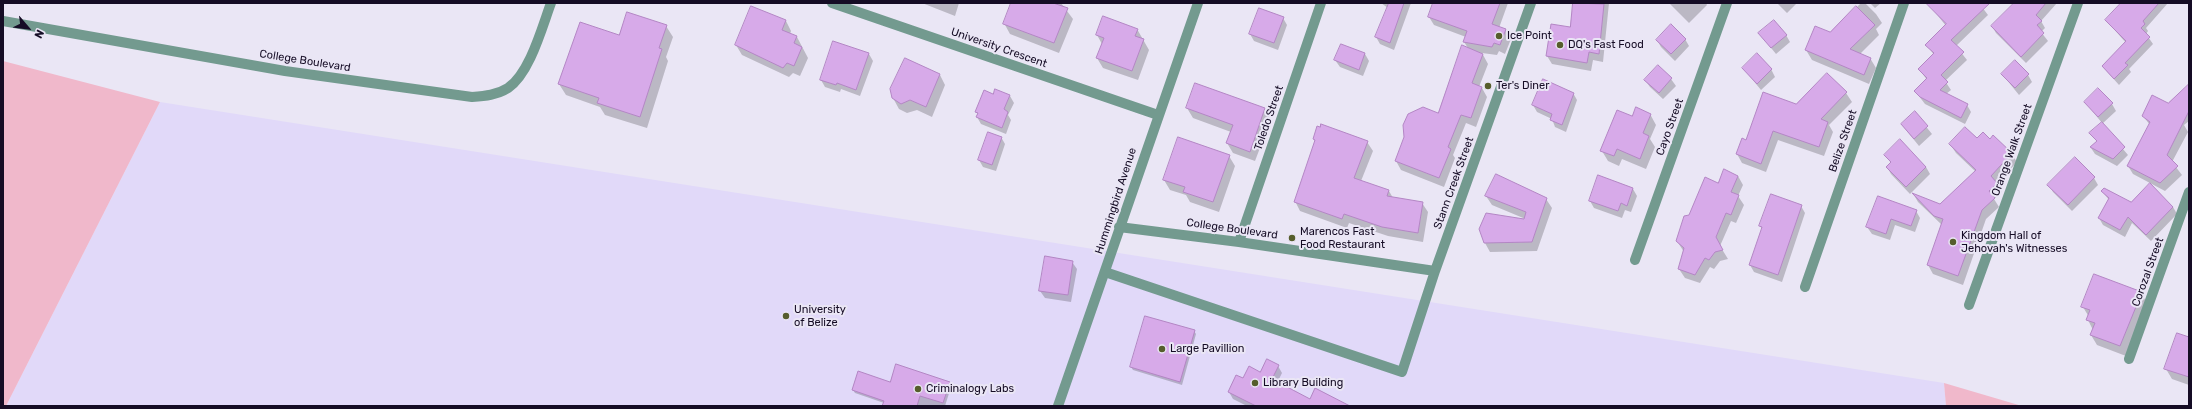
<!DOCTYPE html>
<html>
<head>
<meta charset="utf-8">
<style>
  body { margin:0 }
  #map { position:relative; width:2192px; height:409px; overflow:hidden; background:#eae6f5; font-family:Rubik,sans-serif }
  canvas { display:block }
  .frame { position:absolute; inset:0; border:4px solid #150c25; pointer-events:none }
  .north { position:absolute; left:8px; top:8px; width:40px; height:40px; -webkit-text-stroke:3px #eae6f5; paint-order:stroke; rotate:118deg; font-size:11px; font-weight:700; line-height:16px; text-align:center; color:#150c25 }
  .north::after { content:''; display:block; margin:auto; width:14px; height:18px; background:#150c25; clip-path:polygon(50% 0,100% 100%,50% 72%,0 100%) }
</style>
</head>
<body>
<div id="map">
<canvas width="2192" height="409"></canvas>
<div class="frame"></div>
<div class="north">N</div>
</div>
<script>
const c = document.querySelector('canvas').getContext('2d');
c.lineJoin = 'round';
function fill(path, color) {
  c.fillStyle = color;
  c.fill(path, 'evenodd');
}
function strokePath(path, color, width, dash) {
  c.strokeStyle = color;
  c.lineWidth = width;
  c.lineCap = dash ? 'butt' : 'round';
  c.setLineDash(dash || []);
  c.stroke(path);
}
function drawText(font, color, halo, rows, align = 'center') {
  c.font = font + ' Rubik,sans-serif';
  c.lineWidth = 4;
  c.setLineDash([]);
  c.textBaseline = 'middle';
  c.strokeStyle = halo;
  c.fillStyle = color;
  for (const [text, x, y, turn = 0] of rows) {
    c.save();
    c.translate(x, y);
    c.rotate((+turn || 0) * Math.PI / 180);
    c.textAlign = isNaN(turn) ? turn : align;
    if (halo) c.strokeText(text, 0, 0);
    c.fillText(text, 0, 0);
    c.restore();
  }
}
const built = new Path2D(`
  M 160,102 L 1944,383 L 1946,406 L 6,406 Z`);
const green = new Path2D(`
  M 3,61 L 160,102 L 6,406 L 3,406 Z
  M 1944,383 L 2022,406 L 1946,406 Z`);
const shadow = new Path2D(`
  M 922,3 L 959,3 L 955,16 Z
  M 1012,3 L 1061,3 L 1073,19 L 1059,53 L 1010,34 L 1004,23 Z
  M 1381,3 L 1411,3 L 1394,50 L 1380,44 L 1376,37 L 1388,8 Z
  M 1434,3 L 1508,3 L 1499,28 L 1506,30 L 1511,39 L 1505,54 L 1499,51 L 1497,55 L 1482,53 L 1488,64 L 1479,87 L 1482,88 L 1487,97 L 1476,127 L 1466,123 L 1453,155 L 1455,158 L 1444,187 L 1401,170 L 1396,161 L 1438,114 L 1468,48 L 1464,42 L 1466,37 L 1434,25 L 1429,17 Z
  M 1574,3 L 1609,3 L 1603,62 L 1593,60 L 1591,71 L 1552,64 L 1547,56 L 1571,28 Z
  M 1669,3 L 1706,3 L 1707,5 L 1689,23 Z
  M 1777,3 L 1797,3 L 1787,13 Z
  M 1861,3 L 1865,3 L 1876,14 L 1882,23 L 1876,29 L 1879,35 L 1860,54 L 1870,58 L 1876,68 L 1869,84 L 1812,60 L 1806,50 L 1830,34 Z
  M 1870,3 L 1881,3 L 1875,8 Z
  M 1936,3 L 1979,3 L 1988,15 L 1956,46 L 1967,60 L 1945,81 L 1951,90 L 1946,94 L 1967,105 L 1971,112 L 1965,124 L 1925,104 L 1915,91 L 1927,80 L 1919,69 L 1934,55 L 1927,45 L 1946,26 L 1931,7 Z
  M 2019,3 L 2057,3 L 2041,21 L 2045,28 L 2041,32 L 2048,41 L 2026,63 L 1996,33 L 1992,26 Z
  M 2122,3 L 2168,3 L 2146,28 L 2148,31 L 2146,34 L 2153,44 L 2129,69 L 2131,72 L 2119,85 L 2103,67 L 2126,43 L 2106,20 Z
  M 752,7 L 786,21 L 791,31 L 790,34 L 797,37 L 808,58 L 800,76 L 793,73 L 789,77 L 742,55 L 736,45 Z
  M 1283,18 L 1287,25 L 1278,50 L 1254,41 L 1250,34 Z
  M 666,26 L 673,37 L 666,57 L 668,61 L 647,128 L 605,115 L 600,107 L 566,95 L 559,84 L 620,37 Z
  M 1137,29 L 1149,50 L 1138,80 L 1103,68 L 1097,58 L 1102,44 L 1097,35 Z
  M 1759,33 L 1786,35 L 1790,42 L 1776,54 Z
  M 1685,39 L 1689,46 L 1675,61 L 1661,47 L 1657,40 Z
  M 1341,45 L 1365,54 L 1369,61 L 1363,76 L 1340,67 L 1335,60 Z
  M 869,54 L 873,61 L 860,96 L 841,89 L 840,92 L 825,87 L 821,80 Z
  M 1658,66 L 1671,79 L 1676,86 L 1663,99 L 1650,87 L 1645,80 Z
  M 1743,68 L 1771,69 L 1775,77 L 1761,90 Z
  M 1827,74 L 1846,93 L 1852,102 L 1829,125 L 1833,132 L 1824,156 L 1778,140 L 1766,172 L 1742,163 L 1737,154 L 1747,141 L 1796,106 Z
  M 2002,74 L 2028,75 L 2032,82 L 2019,95 Z
  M 940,75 L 945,85 L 932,117 L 917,110 L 907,113 L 899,109 L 893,98 Z
  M 1196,84 L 1265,109 L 1271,119 L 1255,161 L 1233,153 L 1227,143 L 1231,132 L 1193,118 L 1187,108 Z
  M 2189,86 L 2189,121 L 2184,125 L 2188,132 L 2172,162 L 2182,175 L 2165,191 L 2133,174 L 2128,166 L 2150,125 L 2143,116 L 2169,104 Z
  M 1573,93 L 1577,100 L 1566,132 L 1555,127 L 1552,119 L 1537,112 L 1533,105 Z
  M 994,95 L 1010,96 L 1014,103 L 1008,115 L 1011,120 L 1006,134 L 981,124 L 977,117 L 977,112 Z
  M 2085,102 L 2112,104 L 2116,111 L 2102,124 L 2128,155 L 2117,166 L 2095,154 L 2091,148 L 2097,142 L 2091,133 L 2102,123 Z
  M 1915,113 L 1932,134 L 1919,146 L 1902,125 Z
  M 1650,114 L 1656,125 L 1650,139 L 1655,147 L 1646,169 L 1622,159 L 1619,166 L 1608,161 L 1602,151 L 1632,117 Z
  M 1001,137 L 1005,144 L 996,171 L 983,167 L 979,160 Z
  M 1314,139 L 1367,142 L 1373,151 L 1361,181 L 1389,191 L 1393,198 L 1422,203 L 1428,212 L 1423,242 L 1388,236 L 1349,223 L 1347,228 L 1300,211 L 1295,201 L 1315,142 Z
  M 1977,140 L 1990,140 L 2011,153 L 2017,162 L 1997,184 L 2002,192 L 1994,199 L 1999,207 L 1986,219 L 1963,285 L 1933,274 L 1928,265 L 1942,225 L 1918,202 L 1914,195 L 1940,205 L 1976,172 L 1956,153 L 1950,144 Z
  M 1900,141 L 1926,167 L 1930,174 L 1910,194 L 1891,174 L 1887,167 L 1891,163 L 1885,155 Z
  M 1229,156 L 1235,166 L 1219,212 L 1190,202 L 1186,195 L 1170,190 L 1164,180 Z
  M 2075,159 L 2094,178 L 2098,185 L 2072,211 L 2053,192 L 2049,185 Z
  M 1738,176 L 1743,185 L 1738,196 L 1744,205 L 1736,223 L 1731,221 L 1720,246 L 1728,259 L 1720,261 L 1714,269 L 1710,267 L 1700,283 L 1685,278 L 1679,269 L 1684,252 L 1677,241 L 1689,216 L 1719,184 Z
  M 1633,189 L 1637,196 L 1631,212 L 1625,210 L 1622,218 L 1594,208 L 1590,201 Z
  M 2102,191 L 2131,204 L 2173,207 L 2177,214 L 2151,241 L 2132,223 L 2125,237 L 2103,225 L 2099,218 L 2109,200 Z
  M 1486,196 L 1546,199 L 1552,208 L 1537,251 L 1490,252 L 1485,243 L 1528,220 L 1492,205 Z
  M 1878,197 L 1916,211 L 1920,218 L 1915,232 L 1895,225 L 1890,240 L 1872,234 L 1867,227 Z
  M 1801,206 L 1805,213 L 1782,282 L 1754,272 L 1750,265 L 1762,229 L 1760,226 Z
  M 1072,262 L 1077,269 L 1071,302 L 1045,298 L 1040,291 Z
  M 2141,293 L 2147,303 L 2126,356 L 2097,345 L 2091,335 L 2093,330 L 2088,320 L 2089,317 L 2083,307 Z
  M 1194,331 L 1196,334 L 1182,385 L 1133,370 L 1131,367 Z
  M 2189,338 L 2189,385 L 2172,379 L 2166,369 Z
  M 1278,366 L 1282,373 L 1277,383 L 1310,400 L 1349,406 L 1247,406 L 1233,399 L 1229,392 L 1244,380 Z
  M 891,383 L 949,383 L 951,387 L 945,406 L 883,406 L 884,403 L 855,393 L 853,390 Z`);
const building = new Path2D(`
  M 1011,3 L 1053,3 L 1068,8 L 1054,43 L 1003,24 Z
  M 1389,3 L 1404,3 L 1390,43 L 1375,37 Z
  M 1433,3 L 1500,3 L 1492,24 L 1506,29 L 1500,45 L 1494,43 L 1492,47 L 1463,42 L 1467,31 L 1428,17 Z
  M 1573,3 L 1604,4 L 1599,54 L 1589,52 L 1587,63 L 1546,56 L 1551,24 L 1570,27 Z
  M 1926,3 L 1990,3 L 1951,40 L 1964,52 L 1941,75 L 1948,82 L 1940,90 L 1968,104 L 1961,118 L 1920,97 L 1914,91 L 1927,78 L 1918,69 L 1934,53 L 1925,45 L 1946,24 Z
  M 2014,3 L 2046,3 L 2036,15 L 2042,21 L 2037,25 L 2044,33 L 2021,57 L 1991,26 Z
  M 2121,3 L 2159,3 L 2143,21 L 2145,24 L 2141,28 L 2150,37 L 2125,63 L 2128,65 L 2114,79 L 2102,66 L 2126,41 L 2105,20 Z
  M 751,6 L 786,20 L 782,30 L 797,36 L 794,43 L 802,47 L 794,66 L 787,63 L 783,68 L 735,45 Z
  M 1856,6 L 1875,25 L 1850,49 L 1871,58 L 1864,75 L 1805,50 L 1815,26 L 1830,32 Z
  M 1259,8 L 1284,17 L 1274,43 L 1249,34 Z
  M 627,12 L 667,25 L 659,48 L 662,49 L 640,117 L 597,103 L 599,98 L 558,84 L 580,22 L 619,35 Z
  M 1103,16 L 1138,29 L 1135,36 L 1144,39 L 1132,71 L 1096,58 L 1104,38 L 1096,35 Z
  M 1774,20 L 1787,35 L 1771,48 L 1758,33 Z
  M 1671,24 L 1686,39 L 1671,54 L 1656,40 Z
  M 833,41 L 869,53 L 856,90 L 837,83 L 836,85 L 820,80 Z
  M 1341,44 L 1365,53 L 1359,70 L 1334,60 Z
  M 1462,45 L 1483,54 L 1472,83 L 1482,87 L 1471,118 L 1461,115 L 1448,147 L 1451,149 L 1439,178 L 1395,161 L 1404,137 L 1403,125 L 1408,114 L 1423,107 L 1438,113 Z
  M 1757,53 L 1772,69 L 1757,84 L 1742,68 Z
  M 905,58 L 940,74 L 926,107 L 910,100 L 901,104 L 892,98 L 890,89 Z
  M 2015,60 L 2029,74 L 2015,88 L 2001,74 Z
  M 1658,65 L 1672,78 L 1659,93 L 1644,80 Z
  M 1827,73 L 1847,92 L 1821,119 L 1828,122 L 1819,147 L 1773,131 L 1761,164 L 1736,154 L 1742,138 L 1746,140 L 1763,92 L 1796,104 Z
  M 1543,79 L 1574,93 L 1562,125 L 1550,120 L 1552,114 L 1532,105 Z
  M 1195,83 L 1265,108 L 1250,152 L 1226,143 L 1233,125 L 1186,108 Z
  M 2189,84 L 2189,111 L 2167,155 L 2178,166 L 2160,183 L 2127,166 L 2150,122 L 2142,116 L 2152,95 L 2168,103 Z
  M 2098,88 L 2113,103 L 2098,117 L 2084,102 Z
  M 995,89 L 1010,95 L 1004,109 L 1008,112 L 1002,128 L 976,117 L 978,113 L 975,112 L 984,90 L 993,94 Z
  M 1636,107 L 1651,114 L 1643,133 L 1649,136 L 1640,159 L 1617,149 L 1614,156 L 1600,151 L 1617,110 L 1632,116 Z
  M 1915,111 L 1928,126 L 1914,139 L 1901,124 Z
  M 2102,122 L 2125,147 L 2113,159 L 2090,147 L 2097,141 L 2089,133 Z
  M 1321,124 L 1368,141 L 1354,178 L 1389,190 L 1387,196 L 1423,202 L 1418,233 L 1382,227 L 1344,214 L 1342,219 L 1294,202 L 1315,140 L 1313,139 L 1317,126 L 1320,127 Z
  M 1965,127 L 1977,138 L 1983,132 L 1990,139 L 1993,135 L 2012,153 L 1991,176 L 1997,183 L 1989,191 L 1995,198 L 1982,210 L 1958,276 L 1927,265 L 1943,219 L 1934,216 L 1912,193 L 1940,204 L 1976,170 L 1949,144 Z
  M 988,132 L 1002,137 L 992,165 L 978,160 Z
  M 1178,137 L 1230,155 L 1213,202 L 1183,192 L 1185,187 L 1163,180 Z
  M 1900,139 L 1926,167 L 1906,187 L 1886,167 L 1891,162 L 1884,155 Z
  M 2075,157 L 2095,177 L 2068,205 L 2047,185 Z
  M 1724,169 L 1738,176 L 1731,192 L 1739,195 L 1731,215 L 1726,213 L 1716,237 L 1723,250 L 1715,252 L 1709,260 L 1705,258 L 1695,275 L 1678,269 L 1684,248 L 1676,241 L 1684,216 L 1689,215 L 1705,177 L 1718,183 Z
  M 1496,174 L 1547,198 L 1532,242 L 1484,243 L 1479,229 L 1486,213 L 1524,219 L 1526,212 L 1485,196 Z
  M 1598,175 L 1633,188 L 1627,206 L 1621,203 L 1618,211 L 1589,201 Z
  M 2150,183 L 2173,207 L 2146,235 L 2128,217 L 2120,230 L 2098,218 L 2109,198 L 2101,191 L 2104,188 L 2131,202 Z
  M 1771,194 L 1802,205 L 1778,275 L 1749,265 L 1762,227 L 1759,226 Z
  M 1878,196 L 1917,210 L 1911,226 L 1891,219 L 1886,234 L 1866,227 Z
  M 1045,256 L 1073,261 L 1068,295 L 1039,291 Z
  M 2094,274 L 2142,292 L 2120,346 L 2090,335 L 2095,323 L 2086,320 L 2090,310 L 2081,307 Z
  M 1145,316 L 1195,330 L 1180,382 L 1130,367 Z
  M 2177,333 L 2189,337 L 2189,377 L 2164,369 Z
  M 1267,359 L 1279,365 L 1272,379 L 1310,399 L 1315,388 L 1350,406 L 1256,406 L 1228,392 L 1236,375 L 1243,378 L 1249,366 L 1260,372 Z
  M 896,364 L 950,382 L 943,403 L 920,396 L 917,406 L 882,406 L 884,401 L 852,390 L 858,371 L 890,382 Z`);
const street = new Path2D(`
  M 832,3 L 1158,115
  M 3,21 L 285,71 L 472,97 C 485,96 497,95 508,88 C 530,73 542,27 551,3
  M 1119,227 L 1239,242 L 1435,271
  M 1239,242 L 1321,3
  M 1635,260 L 1727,3
  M 1105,272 L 1402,372 L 1435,271 L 1531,3
  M 1805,287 L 1904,3
  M 1969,305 L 2078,3
  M 2129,359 L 2189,192
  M 1058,406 L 1198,3`);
const markers = [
  [1499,36,4,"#565d2c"],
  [1560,45,4,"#565d2c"],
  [1488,86,4,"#565d2c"],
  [1292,238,4,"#565d2c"],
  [1953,242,4,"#565d2c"],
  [786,316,4,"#565d2c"],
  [1162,349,4,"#565d2c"],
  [1255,383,4,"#565d2c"],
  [918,389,4,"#565d2c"]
];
const poiNames = [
  ["Ice Point",1507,36],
  ["DQ's Fast Food",1568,45],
  ["Ter's Diner",1496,86],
  ["Marencos Fast",1300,232],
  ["Food Restaurant",1300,245],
  ["Kingdom Hall of",1961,236],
  ["Jehovah's Witnesses",1961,249],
  ["University",794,310],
  ["of Belize",794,323],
  ["Large Pavillion",1170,349],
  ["Library Building",1263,383],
  ["Criminalogy Labs",926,389]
];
const streetNames = [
  ["University Crescent",999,48,19],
  ["College Boulevard",305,61,9],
  ["Toledo Street",1269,118,-71],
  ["Cayo Street",1670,127,-70],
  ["Belize Street",1843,141,-71],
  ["Orange Walk Street",2012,150,-70],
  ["Stann Creek Street",1454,183,-70],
  ["Hummingbird Avenue",1116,201,-72],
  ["College Boulevard",1232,229,8],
  ["Corozal Street",2148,272,-70]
];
fill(built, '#e1d9f9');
fill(green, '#f0b8cb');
fill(shadow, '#0003');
fill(building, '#d7aae9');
strokePath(building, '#b386c4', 1);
strokePath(street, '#739a8f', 10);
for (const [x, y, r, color] of markers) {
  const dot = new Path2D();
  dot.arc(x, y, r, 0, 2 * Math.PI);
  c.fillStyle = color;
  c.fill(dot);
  strokePath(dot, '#eae6f5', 1.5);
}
drawText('11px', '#150c25', '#eae6f5', poiNames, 'left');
drawText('11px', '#150c25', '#eae6f5', streetNames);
</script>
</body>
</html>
